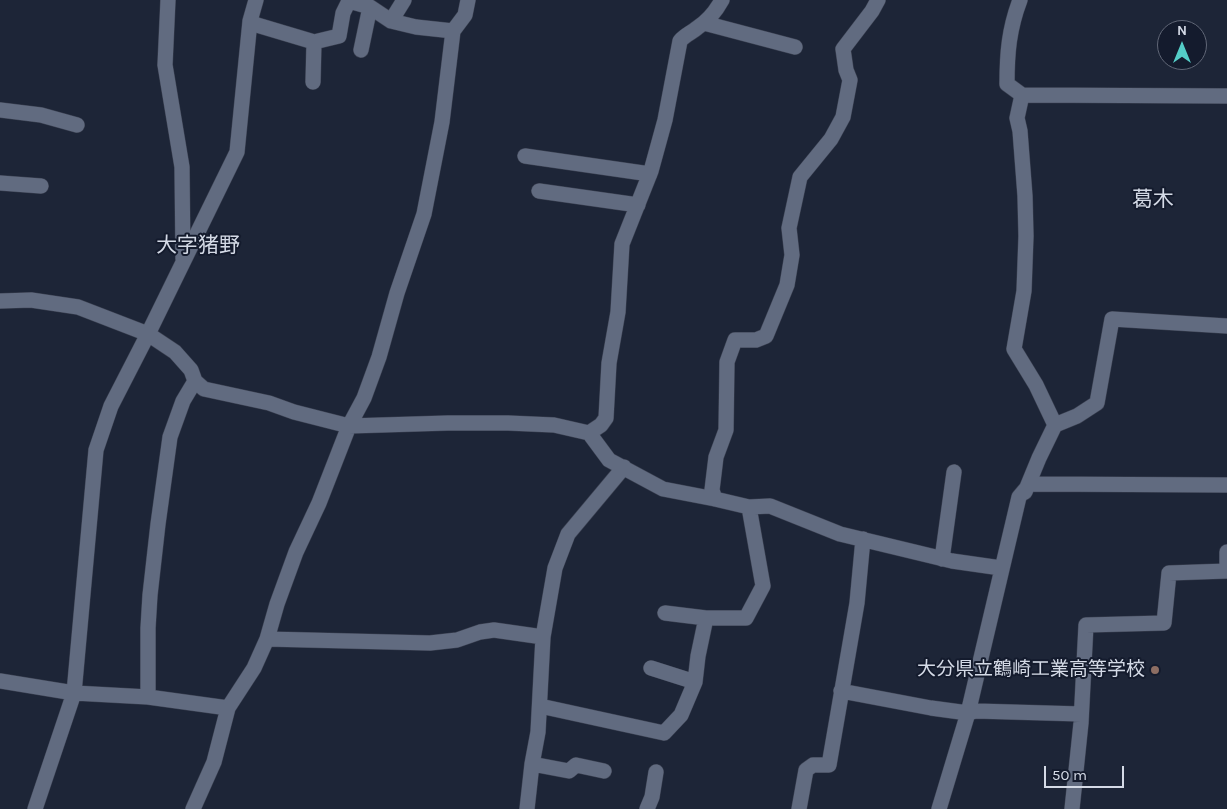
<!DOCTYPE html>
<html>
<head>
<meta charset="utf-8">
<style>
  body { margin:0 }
  #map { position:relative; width:1227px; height:809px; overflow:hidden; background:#1d2537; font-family:Karla,sans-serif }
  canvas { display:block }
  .north { position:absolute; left:1157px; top:20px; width:50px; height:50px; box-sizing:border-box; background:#141b2d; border:1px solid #616777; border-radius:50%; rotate:0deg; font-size:14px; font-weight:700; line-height:20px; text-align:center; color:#d4dae6 }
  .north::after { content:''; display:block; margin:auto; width:18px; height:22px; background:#54cdc7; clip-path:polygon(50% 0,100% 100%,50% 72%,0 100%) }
  .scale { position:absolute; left:1044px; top:766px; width:80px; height:22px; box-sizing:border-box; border:2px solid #d4dae6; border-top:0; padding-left:6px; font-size:15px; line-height:18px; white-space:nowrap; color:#d4dae6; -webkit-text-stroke:4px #141b2d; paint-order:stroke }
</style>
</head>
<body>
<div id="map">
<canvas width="1227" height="809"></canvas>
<div class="north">N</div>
<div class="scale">50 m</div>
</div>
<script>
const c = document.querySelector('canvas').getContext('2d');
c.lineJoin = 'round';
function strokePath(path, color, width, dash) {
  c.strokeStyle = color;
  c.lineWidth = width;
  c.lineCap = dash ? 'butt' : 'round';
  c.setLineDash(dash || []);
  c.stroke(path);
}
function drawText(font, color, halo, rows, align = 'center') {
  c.font = font + ' Karla,"Noto Sans JP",sans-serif';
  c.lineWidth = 4;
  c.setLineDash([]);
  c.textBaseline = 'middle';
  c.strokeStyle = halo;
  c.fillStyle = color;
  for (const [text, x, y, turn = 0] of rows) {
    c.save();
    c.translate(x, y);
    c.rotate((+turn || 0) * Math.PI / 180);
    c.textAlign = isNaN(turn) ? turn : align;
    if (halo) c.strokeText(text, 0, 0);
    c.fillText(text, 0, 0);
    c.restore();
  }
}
const minor = new Path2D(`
  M 168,0 L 165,65 L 182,167 L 183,259
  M 1020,0 C 1009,29 1007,53 1007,84 L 1022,95 L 1227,96
  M 250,21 L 257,25 L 314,42 L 339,36 L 343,13 L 349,1 L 370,7 L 391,21 L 416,27 L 453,31
  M 391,21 L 404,0
  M 704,23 L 795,47
  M 361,50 L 370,7
  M 313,82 L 314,42
  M 1022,95 L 1017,118 L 1020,131 L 1025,196 L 1026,236 L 1024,291 L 1014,349 L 1036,385 L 1055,425
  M 0,110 L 41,115 L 77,125
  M 525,156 L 650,174
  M 0,183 L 41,186
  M 539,191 L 638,205
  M 0,301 L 31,300 L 78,307 L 148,334 L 175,352 L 191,370 L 195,381 L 204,389 L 269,403 L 294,412 L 349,426 L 448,423 L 508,423 L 554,425 L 589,433 L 609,460 L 663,489 L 715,499 L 749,507 L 770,506 L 840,534 L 952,561 L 1001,568
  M 589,433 L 601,425 L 606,418 L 609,363 L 618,312 L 622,244 L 651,171 L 665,120 L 680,41 C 685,35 691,33 697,28 C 708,21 716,11 722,0
  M 1025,492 L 1039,458 L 1055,425 L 1077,416 L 1097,403 L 1112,319 L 1227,326
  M 715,499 L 712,490 L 716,457 L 726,430 L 727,362 L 735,340 L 756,340 L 766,336 L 787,285 L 792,255 L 789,228 L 800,177 L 831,139 L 843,117 L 850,80 L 846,70 L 843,49 L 872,11 L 878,0
  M 942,559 L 954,472
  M 665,613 L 706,618
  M 267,639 L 430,643 L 457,640 L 480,632 L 494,630 L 543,637
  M 651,668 L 695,682
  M 0,681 L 74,693 L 148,697 L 228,708
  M 841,691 L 931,708 L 968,713 L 976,711 L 1081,714
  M 148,697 L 148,628 L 150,595 L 158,524 L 170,437 L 183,401 L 195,381
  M 540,706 L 664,733 L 681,715 L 695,682 L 698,656 L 706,618 L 746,618 L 763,586 L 749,507
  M 532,764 L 569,771 L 576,765 L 604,771
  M 35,809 L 74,693 L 96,450 L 111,406 L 148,334 L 237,152 L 250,21 L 256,0
  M 193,809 L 214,762 L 228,708 L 254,668 L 267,639 L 277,604 L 296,552 L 319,503 L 349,426 L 364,398 L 379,357 L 397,293 L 424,214 L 442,122 L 453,31 L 465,15 L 468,0
  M 527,809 L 532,764 L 538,732 L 543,637 L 555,568 L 568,534 L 624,467
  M 647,809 L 652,797 L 656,772
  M 799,809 L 806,770 L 813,765 L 829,765 L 857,603 L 863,539
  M 939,809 L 968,713 L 1019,497 L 1030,484 L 1227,485
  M 1072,809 L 1081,723 L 1086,625 L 1164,623 L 1169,573 L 1227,571 L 1227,552`);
const markers = [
  [1155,670,5,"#8d6e63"]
];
const poiNames = [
  ["大分県立鶴崎工業高等学校",1145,670]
];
const quarterNames = [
  ["葛木",1153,200],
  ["大字猪野",198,246]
];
strokePath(minor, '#3c4252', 16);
strokePath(minor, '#616b80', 15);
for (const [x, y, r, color] of markers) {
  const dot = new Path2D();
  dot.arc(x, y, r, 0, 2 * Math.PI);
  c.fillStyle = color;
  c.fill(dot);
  strokePath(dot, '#141b2d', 2);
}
drawText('19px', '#d4dae6', '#141b2d', poiNames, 'right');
drawText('21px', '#d4dae6', '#141b2d', quarterNames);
</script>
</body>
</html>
